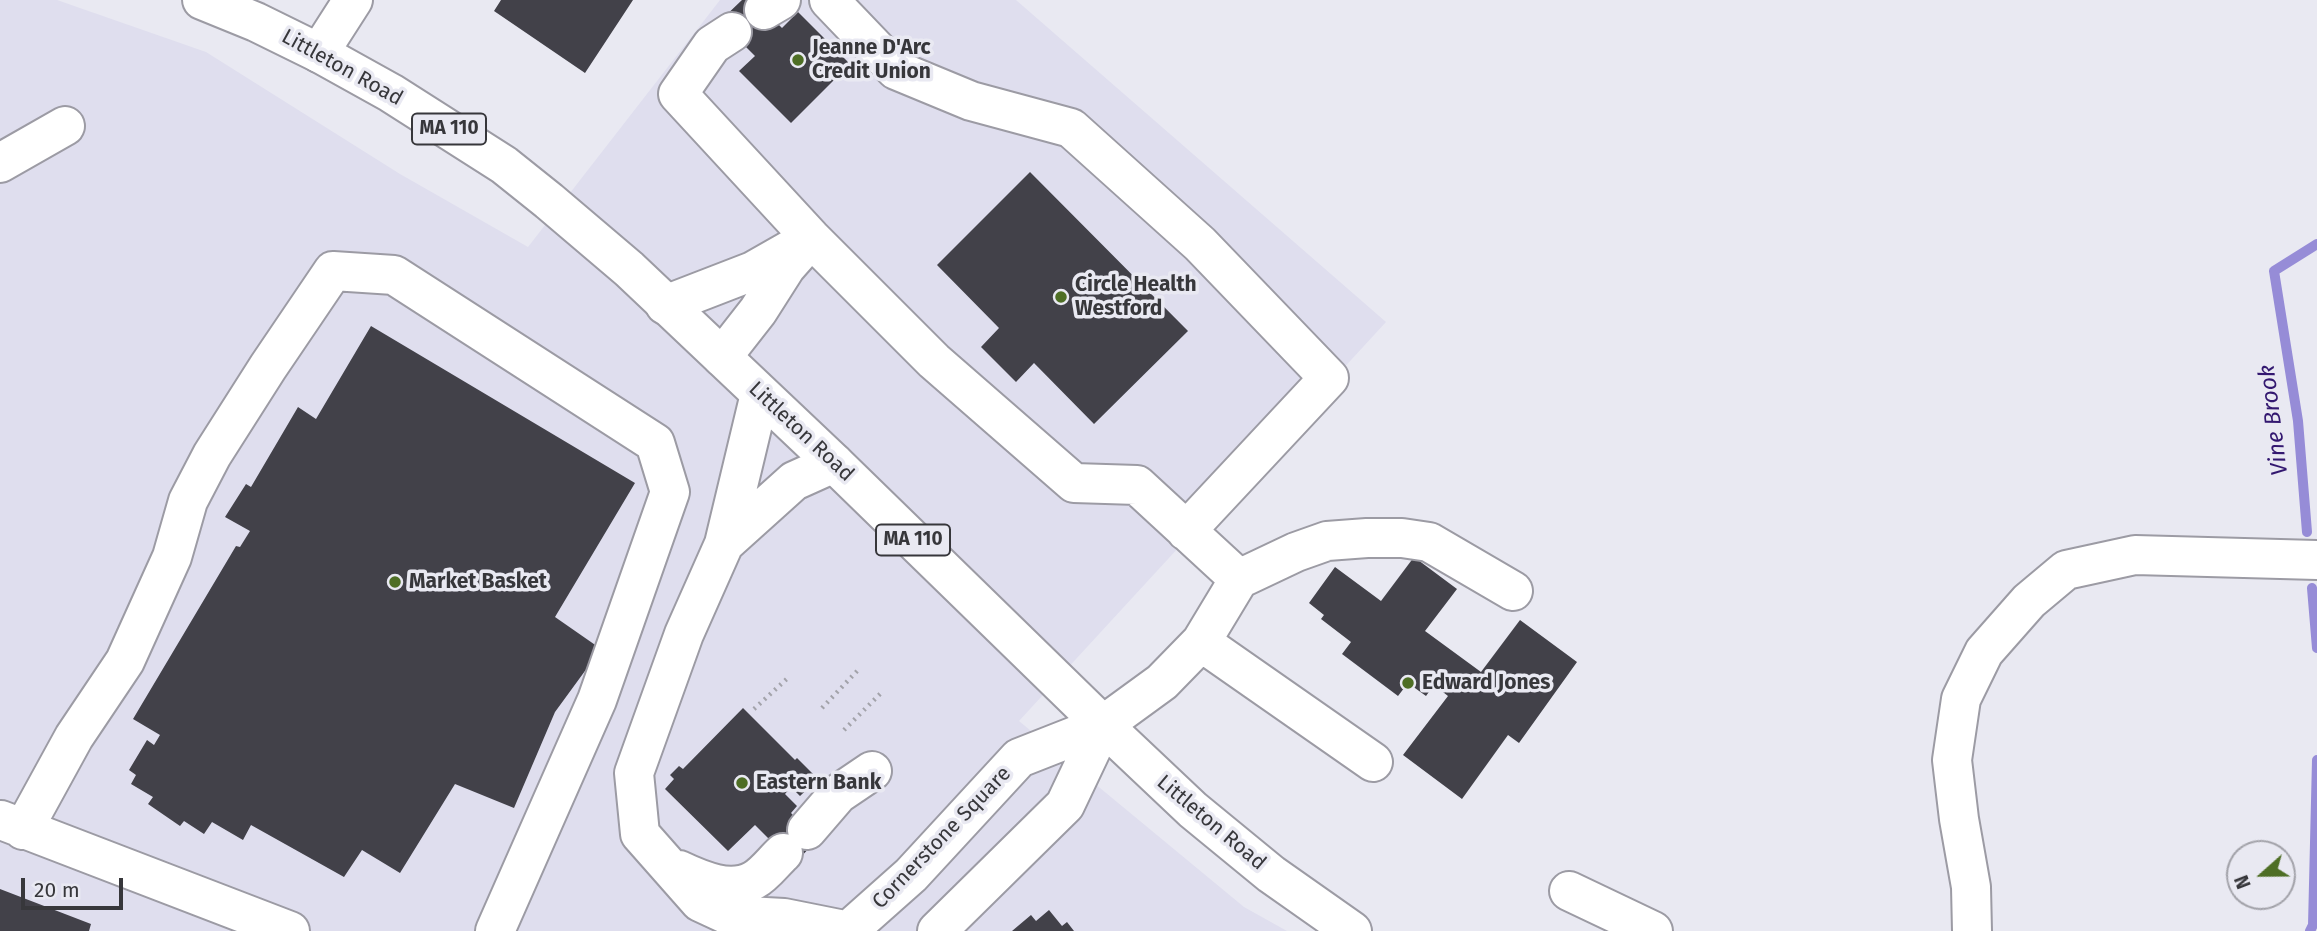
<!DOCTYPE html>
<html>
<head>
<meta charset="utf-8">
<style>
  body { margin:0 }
  #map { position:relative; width:2317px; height:931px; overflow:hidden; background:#e9e9f2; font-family:"Fira Sans",sans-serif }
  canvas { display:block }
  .north { position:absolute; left:2226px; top:840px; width:70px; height:70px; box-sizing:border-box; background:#e9e9f2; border:2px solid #a2a2a9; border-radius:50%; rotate:249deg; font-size:19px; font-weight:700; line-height:28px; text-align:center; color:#37373b }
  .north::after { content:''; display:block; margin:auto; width:24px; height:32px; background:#4e6e25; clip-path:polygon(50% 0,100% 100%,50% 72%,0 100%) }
  .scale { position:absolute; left:21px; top:878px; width:102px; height:32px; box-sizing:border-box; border:4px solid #37373b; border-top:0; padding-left:9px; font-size:21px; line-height:24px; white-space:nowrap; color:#37373b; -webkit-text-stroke:5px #e9e9f2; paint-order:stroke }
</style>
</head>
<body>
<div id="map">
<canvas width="2317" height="931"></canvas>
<div class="north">N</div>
<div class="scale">20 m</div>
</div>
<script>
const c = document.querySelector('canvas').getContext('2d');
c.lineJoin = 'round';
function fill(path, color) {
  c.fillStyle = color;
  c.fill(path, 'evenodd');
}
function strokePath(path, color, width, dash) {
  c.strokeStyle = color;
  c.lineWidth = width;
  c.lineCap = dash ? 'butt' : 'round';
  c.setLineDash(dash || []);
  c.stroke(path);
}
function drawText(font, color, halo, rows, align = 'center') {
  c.font = font + ' "Fira Sans",sans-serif';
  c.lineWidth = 7;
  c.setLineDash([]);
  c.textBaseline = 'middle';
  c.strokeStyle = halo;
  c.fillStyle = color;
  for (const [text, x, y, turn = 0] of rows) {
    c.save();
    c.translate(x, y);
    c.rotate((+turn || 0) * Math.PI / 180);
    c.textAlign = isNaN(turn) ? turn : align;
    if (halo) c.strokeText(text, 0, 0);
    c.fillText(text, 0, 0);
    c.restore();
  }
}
const built = new Path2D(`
  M 0,0 L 57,0 L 206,52 L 400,174 L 528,247 L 720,0 L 1016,0 L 1386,322 L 1019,721 L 1244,907 L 1287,931 L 0,931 Z`);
const stream = new Path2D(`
  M 2307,532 L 2298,421 L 2274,271 L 2317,244
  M 2312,588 L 2317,648
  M 2310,931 L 2313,925 L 2317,760`);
const building = new Path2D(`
  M 501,0 L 633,0 L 585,73 L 494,11 Z
  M 742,0 L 754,0 L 782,28 L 798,12 L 850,64 L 791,123 L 739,71 L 755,56 L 720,21 Z
  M 1030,172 L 1188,331 L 1094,424 L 1034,363 L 1016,382 L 981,347 L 999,328 L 937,265 Z
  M 371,326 L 635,483 L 555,617 L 601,649 L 555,712 L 514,808 L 455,784 L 400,873 L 362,850 L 344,877 L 251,825 L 243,840 L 212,822 L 204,834 L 184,821 L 180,826 L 148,804 L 153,797 L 131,784 L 136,775 L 129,770 L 147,740 L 154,745 L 160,735 L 133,719 L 236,546 L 240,547 L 250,531 L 225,517 L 246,484 L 251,487 L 298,407 L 316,419 Z
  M 1414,557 L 1457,589 L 1425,631 L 1481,672 L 1520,620 L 1577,662 L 1519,743 L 1508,735 L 1462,799 L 1403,755 L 1448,696 L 1434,685 L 1426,696 L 1408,683 L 1398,696 L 1342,654 L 1351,642 L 1321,619 L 1324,615 L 1309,603 L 1335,567 L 1381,601 Z
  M 743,708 L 795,760 L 797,758 L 818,779 L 800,796 L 791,787 L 785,794 L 797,806 L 791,813 L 817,840 L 794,864 L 755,825 L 728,851 L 665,789 L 674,779 L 670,775 L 679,766 L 683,769 Z
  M 0,889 L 91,924 L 89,931 L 0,931 Z
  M 1049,910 L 1062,926 L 1067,922 L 1074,931 L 1012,931 L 1031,915 L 1036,921 Z`);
const path = new Path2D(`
  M 822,708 L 859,669
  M 754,709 L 790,676
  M 844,730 L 882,692`);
const minor = new Path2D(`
  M 829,0 L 896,70 L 971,101 L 1071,128 L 1200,244 L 1329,378 L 1186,531
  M 764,10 L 781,0
  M 732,32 L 712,45 L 678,94 L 811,238 L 934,361 L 1074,483 L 1137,485 L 1239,579 L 1201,642
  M 319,53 L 353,0
  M 0,163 L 65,126
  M 665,305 L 753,271 L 811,238
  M 722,357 L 758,311 L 786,267 L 801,250
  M 760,394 L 724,544 L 684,634 L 634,773 L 640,834 L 700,902 L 728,915 L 784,918 L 849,931
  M 724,544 L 794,481 L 834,463
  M 1239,579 L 1296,552 L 1327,541 L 1367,538 L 1402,538 L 1429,542 L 1513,591
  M 1,820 L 290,931
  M 23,830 L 74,737 L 125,661 L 172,557 L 188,501 L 212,455 L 268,367 L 333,271 L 394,275 L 655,443 L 670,492 L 597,700 L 495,931
  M 807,830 L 838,794 L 872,771
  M 679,870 C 702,881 731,893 754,880 C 765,874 774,861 783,853
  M 1569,891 L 1653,931
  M 848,931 L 911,875 L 1019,758 L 1103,725 L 1162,682 L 1201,642 L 1373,762
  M 937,931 L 1065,805 L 1103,725
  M 1972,931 L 1971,887 L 1959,819 L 1952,760 L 1961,699 L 1984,652 L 2029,601 L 2066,570 L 2135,555 L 2317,560`);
const major = new Path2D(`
  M 202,0 L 256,22 L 319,53 L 391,93 L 504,165 L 549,201 L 629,269 L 834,463 L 1103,725 L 1193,810 L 1271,874 L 1352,931`);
const markers = [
  [798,60,7,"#4e6e25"],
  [1061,297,7,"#4e6e25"],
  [395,582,7,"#4e6e25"],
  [1408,683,7,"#4e6e25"],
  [742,783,7,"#4e6e25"]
];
const shields = [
  [449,129,74],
  [913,540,74]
];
const shieldNames = [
  ["MA 110",449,129],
  ["MA 110",913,540]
];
const poiNames = [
  ["Jeanne D'Arc",812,48],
  ["Credit Union",812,72],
  ["Circle Health",1075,285],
  ["Westford",1075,309],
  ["Market Basket",409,582],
  ["Edward Jones",1422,683],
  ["Eastern Bank",756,783]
];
const streetNames = [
  ["Littleton Road",342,68,29],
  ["Littleton Road",801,432,43],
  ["Littleton Road",1211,823,40],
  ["Cornerstone Square",942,838,-46]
];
const waterNames = [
  ["Vine Brook",2274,420,-97]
];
fill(built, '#dfdeee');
strokePath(stream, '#968cd7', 10);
fill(building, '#424149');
strokePath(minor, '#9c9ba4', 42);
strokePath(major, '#9c9ba4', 42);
strokePath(path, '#a3a3aa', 4.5, [2, 5]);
strokePath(minor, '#fff', 38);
strokePath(major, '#fff', 38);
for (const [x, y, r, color] of markers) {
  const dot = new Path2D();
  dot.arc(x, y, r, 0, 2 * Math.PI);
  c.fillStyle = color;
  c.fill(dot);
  strokePath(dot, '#e9e9f2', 2.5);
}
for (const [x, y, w] of shields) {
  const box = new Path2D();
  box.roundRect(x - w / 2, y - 15.5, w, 31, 5);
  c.fillStyle = '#e9e9f2';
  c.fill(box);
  strokePath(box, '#37373b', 2);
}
drawText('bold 19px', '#37373b', null, shieldNames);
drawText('bold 21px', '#37373b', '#e9e9f2', poiNames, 'left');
drawText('21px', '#37373b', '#e9e9f2', streetNames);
drawText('italic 23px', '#331870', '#e9e9f2', waterNames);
</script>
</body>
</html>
